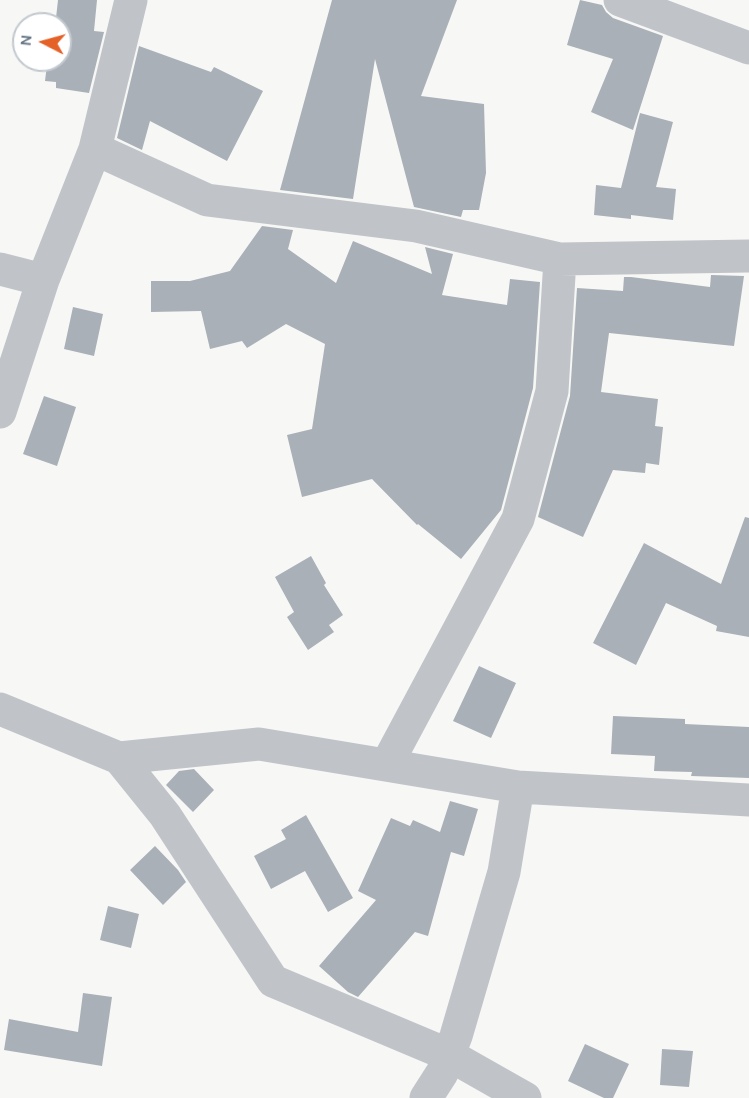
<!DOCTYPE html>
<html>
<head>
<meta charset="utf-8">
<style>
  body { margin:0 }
  #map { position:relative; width:749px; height:1098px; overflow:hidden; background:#f7f8f5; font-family:Karla,sans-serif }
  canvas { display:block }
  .north { position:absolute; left:12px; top:12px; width:60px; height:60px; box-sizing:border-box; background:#fff; border:2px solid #c2c8cf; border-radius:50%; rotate:276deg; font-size:16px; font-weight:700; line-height:24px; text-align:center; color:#667686 }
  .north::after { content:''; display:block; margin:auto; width:21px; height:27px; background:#e46128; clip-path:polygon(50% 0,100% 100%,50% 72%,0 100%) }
</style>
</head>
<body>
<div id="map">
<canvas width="749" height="1098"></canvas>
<div class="north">N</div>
</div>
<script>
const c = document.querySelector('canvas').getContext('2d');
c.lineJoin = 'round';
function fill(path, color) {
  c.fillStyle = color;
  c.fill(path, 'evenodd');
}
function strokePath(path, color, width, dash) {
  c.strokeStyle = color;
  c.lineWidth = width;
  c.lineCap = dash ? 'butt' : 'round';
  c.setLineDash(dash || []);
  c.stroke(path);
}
const building = new Path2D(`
  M 58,0 L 97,0 L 94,31 L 104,32 L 89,93 L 56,88 L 56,82 L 45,81 L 47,65 L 32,63 L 32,60 L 60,60 L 60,24 L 38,24 L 39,14 L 56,18 Z
  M 332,0 L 457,0 L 421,96 L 484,104 L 486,173 L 479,210 L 463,210 L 461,217 L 414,207 L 375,59 L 353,199 L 280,190 Z
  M 580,0 L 602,5 L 606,12 L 613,18 L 663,36 L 633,130 L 591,112 L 613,59 L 567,45 Z
  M 139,46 L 211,72 L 214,67 L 263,91 L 227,161 L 150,121 L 142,150 L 117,138 Z
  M 640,113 L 673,122 L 656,187 L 676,189 L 673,220 L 631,215 L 631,219 L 594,215 L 596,185 L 621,188 Z
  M 262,226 L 293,230 L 288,249 L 336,283 L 353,241 L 432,274 L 425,247 L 453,254 L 442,295 L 507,305 L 510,279 L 540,282 L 533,388 L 501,510 L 461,559 L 418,524 L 417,525 L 372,479 L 302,497 L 287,435 L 312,429 L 325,344 L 286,324 L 247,348 L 242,341 L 210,349 L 201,311 L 151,312 L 151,281 L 190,281 L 230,271 Z
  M 711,275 L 744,276 L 734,346 L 609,333 L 601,392 L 658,399 L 655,426 L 663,427 L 659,465 L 646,463 L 645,473 L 613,470 L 583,537 L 538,517 L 570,396 L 577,288 L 623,291 L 624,277 L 631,277 L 710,287 Z
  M 73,307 L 103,314 L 94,356 L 64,349 Z
  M 44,396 L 76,407 L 57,466 L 23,454 Z
  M 745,517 L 749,518 L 749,637 L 716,631 L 717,626 L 666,603 L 636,665 L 593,643 L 644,543 L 721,584 Z
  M 311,556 L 326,583 L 324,585 L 343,615 L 329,625 L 334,632 L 308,650 L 287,617 L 294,612 L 275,577 Z
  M 479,666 L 516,683 L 491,738 L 453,721 Z
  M 613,716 L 685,719 L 685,724 L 749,727 L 749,778 L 691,776 L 692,772 L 654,771 L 655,756 L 611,754 Z
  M 194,769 L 214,790 L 193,812 L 166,785 L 179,771 Z
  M 450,801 L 478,809 L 464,856 L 451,852 L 428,936 L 415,932 L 358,997 L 348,992 L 319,966 L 376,900 L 358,891 L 391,818 L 410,826 L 413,820 L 440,832 Z
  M 306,815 L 353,898 L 328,912 L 305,871 L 271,889 L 254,856 L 286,839 L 281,830 Z
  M 155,846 L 178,870 L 186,882 L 163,905 L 130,870 Z
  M 108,906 L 139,914 L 131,948 L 100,940 Z
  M 83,993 L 112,997 L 102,1066 L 4,1050 L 9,1019 L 78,1032 Z
  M 585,1044 L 629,1064 L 613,1098 L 604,1098 L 568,1081 Z
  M 662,1049 L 693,1051 L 689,1087 L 660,1085 Z`);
const minor = new Path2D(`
  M 620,0 L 749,48
  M 95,149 L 207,200 L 416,226 L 560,259 L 749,256
  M 0,269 L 43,280
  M 0,412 L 43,280 L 95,149 L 131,0
  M 0,709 L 119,758 L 165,815 L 273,981 L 449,1055 L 525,1098
  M 119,758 L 259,744 L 518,787 L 749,800
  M 387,764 L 518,519 L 552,391 L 560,259
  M 426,1098 L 442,1073 L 456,1036 L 504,872 L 518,787`);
fill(building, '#a9b0b7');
strokePath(minor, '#c0c4c9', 33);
</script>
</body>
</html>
